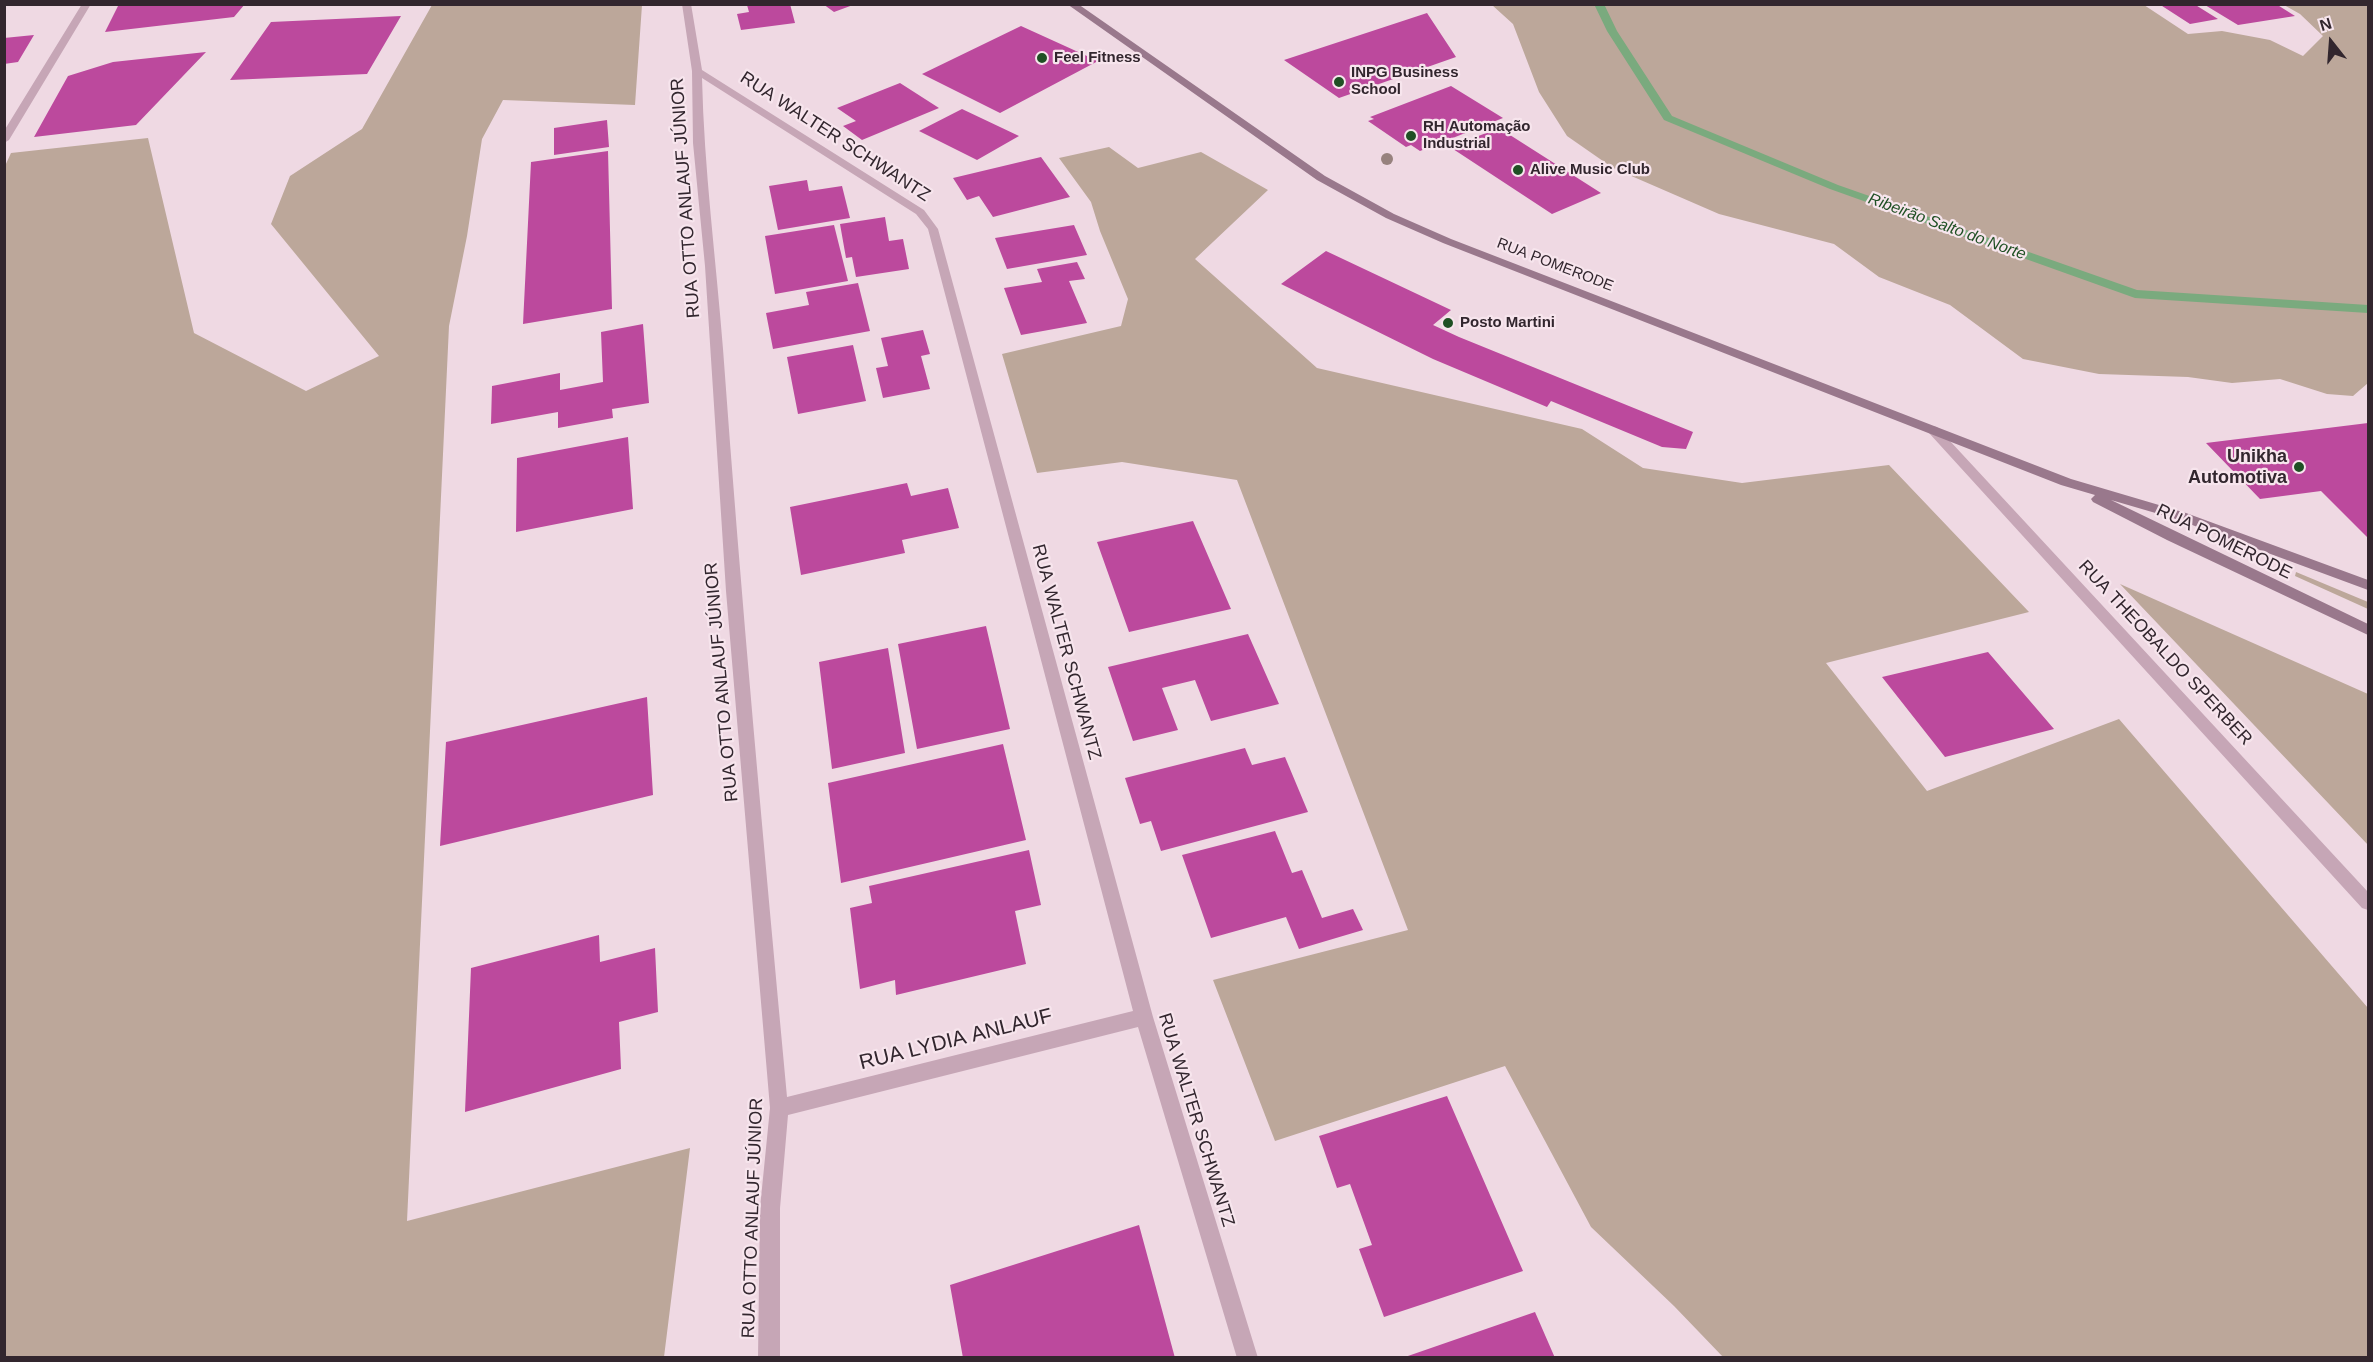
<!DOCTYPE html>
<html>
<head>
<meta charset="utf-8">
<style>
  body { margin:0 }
  #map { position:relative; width:2373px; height:1362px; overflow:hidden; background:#efd9e3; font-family:Arial,sans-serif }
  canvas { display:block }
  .frame { position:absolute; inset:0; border:6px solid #32262e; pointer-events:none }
  .north { position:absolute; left:2301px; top:12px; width:60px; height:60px; -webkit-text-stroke:4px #f7e5ed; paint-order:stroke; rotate:343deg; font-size:16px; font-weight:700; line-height:24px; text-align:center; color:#32262e }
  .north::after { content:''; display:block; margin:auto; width:21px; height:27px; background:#32262e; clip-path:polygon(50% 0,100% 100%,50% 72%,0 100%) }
</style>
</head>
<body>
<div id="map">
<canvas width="2373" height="1362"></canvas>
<div class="frame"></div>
<div class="north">N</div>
</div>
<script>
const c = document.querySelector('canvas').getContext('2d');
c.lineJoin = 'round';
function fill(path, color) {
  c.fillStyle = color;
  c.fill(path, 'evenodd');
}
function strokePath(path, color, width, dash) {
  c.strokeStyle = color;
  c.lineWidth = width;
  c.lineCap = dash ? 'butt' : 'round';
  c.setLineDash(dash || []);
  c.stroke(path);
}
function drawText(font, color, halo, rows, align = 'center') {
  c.font = font + ' Arial,sans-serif';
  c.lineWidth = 4.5;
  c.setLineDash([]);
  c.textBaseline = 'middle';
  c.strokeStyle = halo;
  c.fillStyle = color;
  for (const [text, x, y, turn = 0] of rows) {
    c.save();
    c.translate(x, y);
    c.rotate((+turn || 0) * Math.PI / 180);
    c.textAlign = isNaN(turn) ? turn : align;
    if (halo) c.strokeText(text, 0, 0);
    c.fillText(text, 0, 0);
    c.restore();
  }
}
const green = new Path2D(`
  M 432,5 L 642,5 L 635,105 L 503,100 L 482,139 L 467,236 L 449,326 L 407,1221 L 690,1148 L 664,1357 L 5,1357 L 5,166 L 11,153 L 148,138 L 194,333 L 306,391 L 379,356 L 271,224 L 290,176 L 362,129 Z
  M 1492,5 L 2144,5 L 2188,34 L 2222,31 L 2270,40 L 2303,56 L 2323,36 L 2300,14 L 2284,5 L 2368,5 L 2368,383 L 2353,396 L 2327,394 L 2280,379 L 2232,383 L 2188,377 L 2099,374 L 2023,359 L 1950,305 L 1879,277 L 1834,244 L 1719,214 L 1613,168 L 1567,136 L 1539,92 L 1513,24 Z
  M 1109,147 L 1138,168 L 1201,152 L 1268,190 L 1195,259 L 1317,368 L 1582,429 L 1643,468 L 1742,483 L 1889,465 L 2029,612 L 1826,663 L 1927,791 L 2119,719 L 2368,1008 L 2368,1357 L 1723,1357 L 1674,1306 L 1591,1227 L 1505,1066 L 1275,1141 L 1213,980 L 1408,930 L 1237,480 L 1122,462 L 1037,473 L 1002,354 L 1121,326 L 1128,299 L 1100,231 L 1091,202 L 1059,158 Z
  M 2296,572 L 2368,602 L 2368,609 L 2295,576 Z
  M 2120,584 L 2368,694 L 2368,845 Z`);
const stream = new Path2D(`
  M 1594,4 L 1604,4 L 1617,31 L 1672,116 L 1838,185 L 2137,290 L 2368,305 L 2368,313 L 2135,298 L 1830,189 L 1664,120 L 1607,31 Z`);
const building = new Path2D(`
  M 119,4 L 245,4 L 234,17 L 105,32 Z
  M 790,4 L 795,23 L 741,30 L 737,14 L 749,12 L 747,5 Z
  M 823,4 L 853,4 L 853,5 L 834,12 Z
  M 2159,4 L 2194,4 L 2218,19 L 2190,24 Z
  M 2209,4 L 2276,4 L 2295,16 L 2238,25 L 2205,5 Z
  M 1427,13 L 1456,57 L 1339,98 L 1284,60 Z
  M 401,16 L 367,74 L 230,80 L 271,22 Z
  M 1021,26 L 1098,61 L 1000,113 L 922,74 Z
  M 34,35 L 18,62 L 4,64 L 4,38 Z
  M 206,52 L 136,125 L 34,137 L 68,76 L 113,62 Z
  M 900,83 L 939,108 L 862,140 L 843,126 L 856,121 L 837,108 Z
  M 1451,86 L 1503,118 L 1420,151 L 1411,145 L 1406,147 L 1368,121 L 1374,119 L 1370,117 Z
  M 962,109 L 1019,136 L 977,160 L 919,131 Z
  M 607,120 L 609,147 L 554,155 L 554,128 Z
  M 1499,128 L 1601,193 L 1552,214 L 1450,147 Z
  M 608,151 L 612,309 L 523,324 L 531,162 Z
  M 1041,157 L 1070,197 L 993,217 L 979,196 L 967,200 L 953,178 Z
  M 807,180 L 809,191 L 842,186 L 850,218 L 778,230 L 769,186 Z
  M 885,217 L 889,241 L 903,239 L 909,269 L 856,277 L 852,257 L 846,258 L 840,224 Z
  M 834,225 L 848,281 L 775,294 L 765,236 Z
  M 1074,225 L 1087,255 L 1007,269 L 995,238 Z
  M 1326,251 L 1451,310 L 1433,325 L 1459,337 L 1693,432 L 1686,449 L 1662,447 L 1551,401 L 1547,407 L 1433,359 L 1281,284 Z
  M 1077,262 L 1085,279 L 1069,281 L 1087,323 L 1021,335 L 1004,288 L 1042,282 L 1037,269 Z
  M 858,283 L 870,331 L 773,349 L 766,313 L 809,305 L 806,292 Z
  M 643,324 L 649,403 L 612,409 L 613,418 L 558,428 L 558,412 L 491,424 L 492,386 L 560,373 L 560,390 L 603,382 L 601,332 Z
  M 923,330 L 930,354 L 921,356 L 930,389 L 883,398 L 876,368 L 888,366 L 881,338 Z
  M 853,345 L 866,401 L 798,414 L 787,357 Z
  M 2368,423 L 2368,538 L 2321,491 L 2260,499 L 2206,443 Z
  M 628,437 L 633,509 L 516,532 L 517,458 Z
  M 907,483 L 911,496 L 948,488 L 959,528 L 902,540 L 905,553 L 801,575 L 790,507 Z
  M 1193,521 L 1231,609 L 1129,632 L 1097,542 Z
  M 986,626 L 1010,729 L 917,749 L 898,644 Z
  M 1248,634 L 1279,704 L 1211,721 L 1195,680 L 1162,688 L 1178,730 L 1133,741 L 1108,667 Z
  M 888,648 L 905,753 L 832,769 L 819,662 Z
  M 1988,652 L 2054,729 L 1945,757 L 1882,677 Z
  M 647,697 L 653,795 L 440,846 L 446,742 Z
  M 1003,744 L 1026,840 L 841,883 L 828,783 Z
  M 1245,748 L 1252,765 L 1285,757 L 1308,812 L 1161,851 L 1151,821 L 1140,824 L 1125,778 Z
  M 1275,831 L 1292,873 L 1302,870 L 1322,918 L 1353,909 L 1363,930 L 1299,949 L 1286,917 L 1211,938 L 1182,855 Z
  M 1029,850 L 1041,905 L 1015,911 L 1026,964 L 896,995 L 895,980 L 860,989 L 850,908 L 872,903 L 869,886 Z
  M 599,935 L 600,962 L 655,948 L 658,1012 L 619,1022 L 621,1069 L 465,1112 L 471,968 Z
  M 1447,1096 L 1523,1271 L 1384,1317 L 1359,1249 L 1372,1245 L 1350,1184 L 1337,1188 L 1319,1136 Z
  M 1139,1225 L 1175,1358 L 963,1358 L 950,1285 Z
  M 1535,1312 L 1555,1358 L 1405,1358 L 1405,1357 Z`);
const street = new Path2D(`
  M 82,4 L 91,4 L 9,140 L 4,143 L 4,131 Z
  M 682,4 L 691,4 L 702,70 L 924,210 L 938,229 L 1153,1017 L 1258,1358 L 1237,1358 L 1138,1027 L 788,1115 L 780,1208 L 780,1358 L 758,1358 L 760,1208 L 770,1108 L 726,591 L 705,266 L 693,143 L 692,71 ZM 702,78 L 916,214 L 928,229 L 1133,1011 L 787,1097 C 764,848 741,599 723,349 C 716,259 704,169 702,78 Z
  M 1933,426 L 1937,427 L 2368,892 L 2368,910 L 2362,908 L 1929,433 L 1927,430 Z`);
const secondary = new Path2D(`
  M 1067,4 L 1078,4 L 1325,176 L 1394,214 L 1451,239 L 2071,479 L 2186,513 L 2368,580 L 2368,590 L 2176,519 L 2111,500 L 2368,624 L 2368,635 L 2167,540 L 2093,502 L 2091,499 L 2095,495 L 2061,485 L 1443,243 L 1386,218 L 1317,180 Z`);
const trees = [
  [1387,159]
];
const markers = [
  [1042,58,6,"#1f5024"],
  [1339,82,6,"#1f5024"],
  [1411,136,6,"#1f5024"],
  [1518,170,6,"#1f5024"],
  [1448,323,6,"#1f5024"],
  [2299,467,6,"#1f5024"]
];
const farPoinames = [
  ["Feel Fitness",1054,58],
  ["INPG Business",1351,73],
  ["School",1351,90],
  ["RH Automação",1423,127],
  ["Industrial",1423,144],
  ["Alive Music Club",1530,170],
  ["Posto Martini",1460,323]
];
const farStreetnames = [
  ["RUA POMERODE",1555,265,21]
];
const farWaternames = [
  ["Ribeirão Salto do Norte",1947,227,20]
];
const streetNames = [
  ["RUA WALTER SCHWANTZ",835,137,33],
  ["RUA OTTO ANLAUF JÚNIOR",686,198,-94],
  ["RUA POMERODE",2224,542,26],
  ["RUA WALTER SCHWANTZ",1066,652,75],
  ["RUA THEOBALDO SPERBER",2165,653,47],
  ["RUA OTTO ANLAUF JÚNIOR",722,682,-95],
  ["RUA WALTER SCHWANTZ",1196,1120,73],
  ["RUA OTTO ANLAUF JÚNIOR",753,1218,-88]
];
const poiNames = [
  ["Unikha",2287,457],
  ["Automotiva",2287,478]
];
const nearStreetnames = [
  ["RUA LYDIA ANLAUF",956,1040,-14]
];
fill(green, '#bca79a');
fill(stream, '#7aaa7e');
fill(building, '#bc499d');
fill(street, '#c6a6b6');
fill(secondary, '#99788c');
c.fillStyle = '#97827e';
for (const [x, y] of trees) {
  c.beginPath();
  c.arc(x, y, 6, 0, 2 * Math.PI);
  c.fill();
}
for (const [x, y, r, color] of markers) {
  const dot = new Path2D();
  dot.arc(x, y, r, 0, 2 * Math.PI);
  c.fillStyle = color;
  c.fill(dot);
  strokePath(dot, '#f7e5ed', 2);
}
drawText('bold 15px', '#32262e', '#f7e5ed', farPoinames, 'left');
drawText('15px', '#32262e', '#f7e5ed', farStreetnames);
drawText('italic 16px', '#1f5024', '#f7e5ed', farWaternames);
drawText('18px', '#32262e', '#f7e5ed', streetNames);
drawText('bold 18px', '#32262e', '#f7e5ed', poiNames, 'right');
drawText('21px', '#32262e', '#f7e5ed', nearStreetnames);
</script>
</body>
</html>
